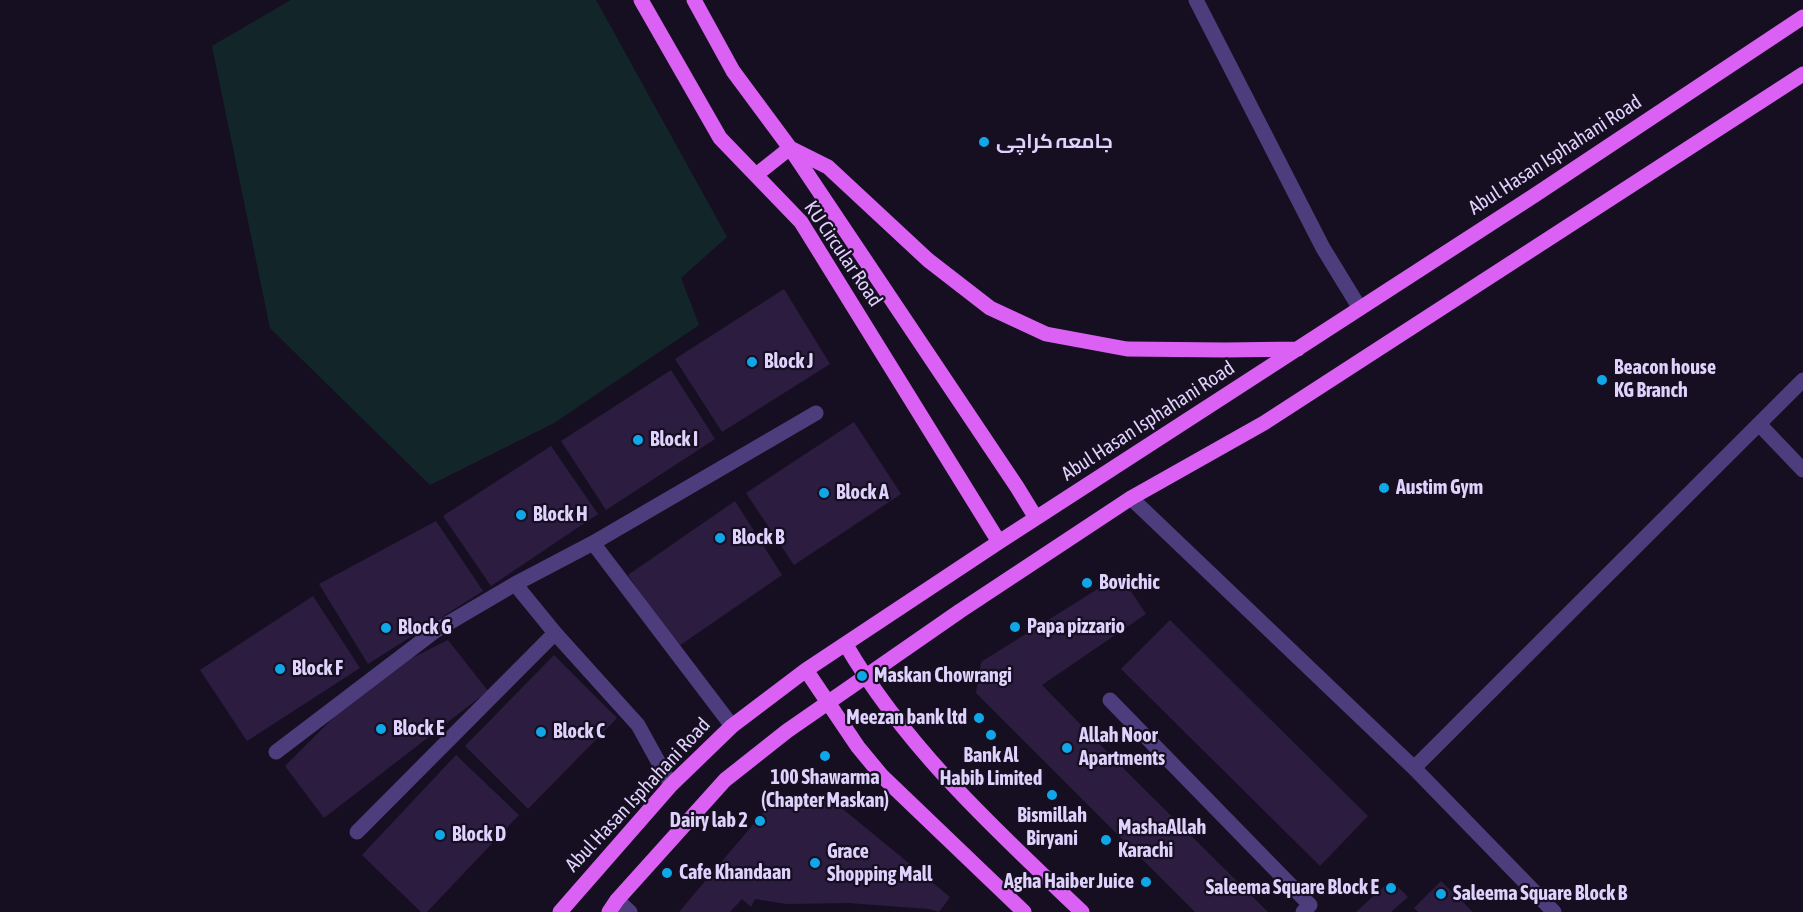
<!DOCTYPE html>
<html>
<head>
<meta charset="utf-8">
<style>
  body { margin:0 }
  canvas { display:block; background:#160f21 }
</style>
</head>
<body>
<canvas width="1803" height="912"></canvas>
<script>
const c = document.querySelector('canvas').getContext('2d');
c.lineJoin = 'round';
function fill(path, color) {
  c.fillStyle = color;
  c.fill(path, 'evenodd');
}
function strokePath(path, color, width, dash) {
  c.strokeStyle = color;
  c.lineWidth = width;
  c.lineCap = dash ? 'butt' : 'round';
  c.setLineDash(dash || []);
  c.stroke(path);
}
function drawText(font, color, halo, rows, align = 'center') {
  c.font = font + ' "Asap Condensed",Cairo,sans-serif';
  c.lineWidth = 4.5;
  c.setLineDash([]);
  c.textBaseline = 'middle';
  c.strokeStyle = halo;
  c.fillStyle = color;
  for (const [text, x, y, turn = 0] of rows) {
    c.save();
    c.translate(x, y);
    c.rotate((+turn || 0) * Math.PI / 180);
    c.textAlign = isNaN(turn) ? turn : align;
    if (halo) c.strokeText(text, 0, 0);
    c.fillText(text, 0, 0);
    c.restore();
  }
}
const green = new Path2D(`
  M 291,0 L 596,0 L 727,237 L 681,278 L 699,325 L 554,423 L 430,485 L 270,328 L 212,46 Z`);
const building = new Path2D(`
  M 784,289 L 830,364 L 722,432 L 675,359 Z
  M 671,370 L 715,439 L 606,510 L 561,441 Z
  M 854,422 L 901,494 L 794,565 L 746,493 Z
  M 551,446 L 598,514 L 491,586 L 443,516 Z
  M 735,501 L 782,575 L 676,648 L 628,575 Z
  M 436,521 L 483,591 L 368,664 L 319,584 Z
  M 1120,575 L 1146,614 L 1042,685 L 1131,776 L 1268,912 L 1195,912 L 976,693 L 981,662 Z
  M 313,596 L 360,668 L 247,741 L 200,670 Z
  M 1170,620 L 1368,816 L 1320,866 L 1121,669 Z
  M 448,640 L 488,691 L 324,818 L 285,766 L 374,677 Z
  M 554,655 L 617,718 L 528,809 L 465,746 Z
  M 456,755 L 519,815 L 427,912 L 421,912 L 362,855 Z
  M 827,796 L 950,897 L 939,912 L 929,909 L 848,903 L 786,904 L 755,899 L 751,907 L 742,899 L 730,912 L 679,912 L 773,801 Z
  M 1391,880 L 1408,897 L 1391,912 L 1356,912 Z
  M 1441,881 L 1473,912 L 1418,912 L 1414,908 Z`);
const minor = new Path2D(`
  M 1196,0 L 1323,248 L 1359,307
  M 1759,424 L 1803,470
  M 1131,498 L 1414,768 L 1554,912
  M 593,543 L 732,726
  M 555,633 L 515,584 L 593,543 L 816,413
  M 1110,700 L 1310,905 L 1303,912
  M 276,752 L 435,631 L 515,584
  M 1414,768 L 1803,380
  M 357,832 L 555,633 L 638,725 L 671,785
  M 617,900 L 630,912`);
const major = new Path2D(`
  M 641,0 L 720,138 L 801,222 L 999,542
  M 694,0 L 733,71 L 790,148 L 1017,487 L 1036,518
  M 756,175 L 790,148 L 828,167 L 928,260 L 990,308 L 1046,334 L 1127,349 L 1225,350 L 1298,349
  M 846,645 C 907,749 995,829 1082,912
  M 806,670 L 858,747 L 882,776 L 1024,912
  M 560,912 L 671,785 L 732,726 L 806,670 L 999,542 L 1535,195 L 1803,17
  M 609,912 L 617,900 L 725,780 L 787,731 L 960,611 L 1131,498 L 1264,423 L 1803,74`);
const markers = [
  [984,142,6,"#10a7e9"],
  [752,362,6,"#10a7e9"],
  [1602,380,6,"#10a7e9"],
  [638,440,6,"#10a7e9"],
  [1384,488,6,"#10a7e9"],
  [824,493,6,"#10a7e9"],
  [521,515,6,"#10a7e9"],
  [720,538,6,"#10a7e9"],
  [1087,583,6,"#10a7e9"],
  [1015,627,6,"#10a7e9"],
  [386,628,6,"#10a7e9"],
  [280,669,6,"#10a7e9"],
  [862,676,6,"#10a7e9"],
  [979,718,6,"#10a7e9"],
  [381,729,6,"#10a7e9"],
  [541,732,6,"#10a7e9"],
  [991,735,6,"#10a7e9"],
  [1067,748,6,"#10a7e9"],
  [825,756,6,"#10a7e9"],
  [1052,795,6,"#10a7e9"],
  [760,821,6,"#10a7e9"],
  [440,835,6,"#10a7e9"],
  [1106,840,6,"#10a7e9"],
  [815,863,6,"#10a7e9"],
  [667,873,6,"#10a7e9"],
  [1146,882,6,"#10a7e9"],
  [1391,888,6,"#10a7e9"],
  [1441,894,6,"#10a7e9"]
];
const poiNames = [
  ["جامعہ کراچی",996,142],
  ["Block J",764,362],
  ["Beacon house",1614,368],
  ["KG Branch",1614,391],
  ["Block I",650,440],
  ["Austim Gym",1396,488],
  ["Block A",836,493],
  ["Block H",533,515],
  ["Block B",732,538],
  ["Bovichic",1099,583],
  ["Papa pizzario",1027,627],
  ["Block G",398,628],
  ["Block F",292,669],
  ["Maskan Chowrangi",874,676],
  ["Meezan bank ltd",967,718,"right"],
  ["Block E",393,729],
  ["Block C",553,732],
  ["Allah Noor",1079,736],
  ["Apartments",1079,759],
  ["Bank Al",991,756,"center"],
  ["Habib Limited",991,779,"center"],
  ["100 Shawarma",825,778,"center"],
  ["(Chapter Maskan)",825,801,"center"],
  ["Bismillah",1052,816,"center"],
  ["Biryani",1052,839,"center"],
  ["Dairy lab 2",748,821,"right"],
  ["MashaAllah",1118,828],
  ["Karachi",1118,851],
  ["Block D",452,835],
  ["Grace",827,852],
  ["Shopping Mall",827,875],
  ["Cafe Khandaan",679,873],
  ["Agha Haiber Juice",1134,882,"right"],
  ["Saleema Square Block E",1379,888,"right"],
  ["Saleema Square Block B",1453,894]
];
const streetNames = [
  ["Abul Hasan Isphahani Road",1555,155,-33],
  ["KU Circular Road",843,254,56],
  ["Abul Hasan Isphahani Road",1148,421,-33],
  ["Abul Hasan Isphahani Road",638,795,-47]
];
fill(green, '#12262a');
fill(building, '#2b1c40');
strokePath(minor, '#4d3d7c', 15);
strokePath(major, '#db61f4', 15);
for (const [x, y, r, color] of markers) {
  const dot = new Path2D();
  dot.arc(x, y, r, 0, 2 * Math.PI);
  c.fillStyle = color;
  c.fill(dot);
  strokePath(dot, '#160f21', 2);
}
drawText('bold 20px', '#dfd2fc', '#160f21', poiNames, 'left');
drawText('20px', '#dfd2fc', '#160f21', streetNames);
</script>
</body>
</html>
